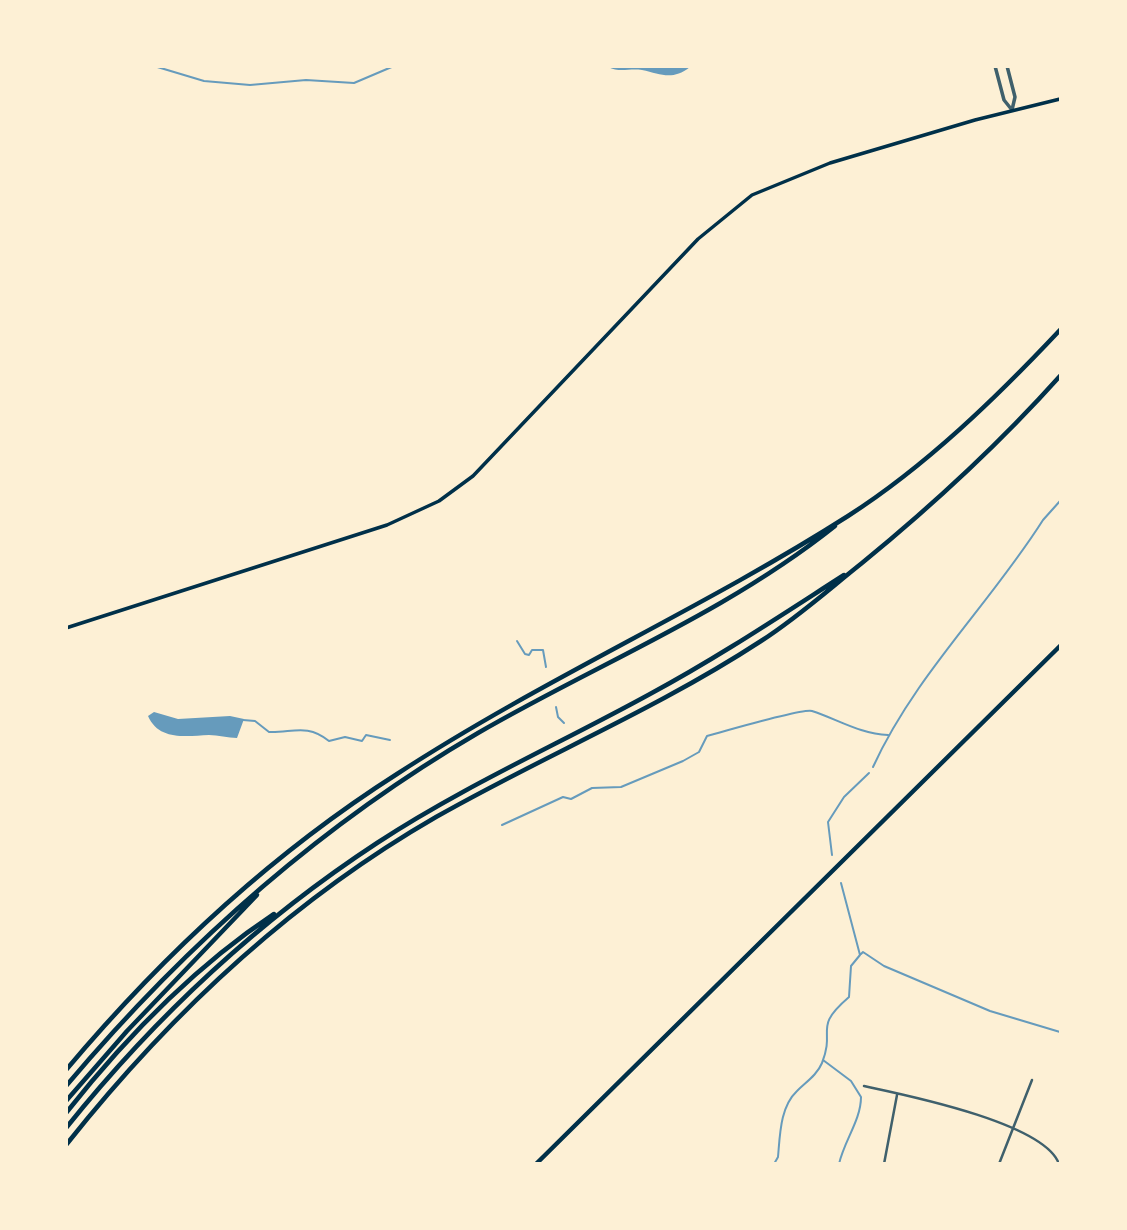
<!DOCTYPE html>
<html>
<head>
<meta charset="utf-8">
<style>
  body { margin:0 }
  #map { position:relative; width:1127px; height:1230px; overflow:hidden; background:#fdf0d5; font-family:"Fira Sans",sans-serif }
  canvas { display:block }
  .frame { position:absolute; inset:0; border:68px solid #fdf0d5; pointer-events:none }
</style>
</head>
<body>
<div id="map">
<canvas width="1127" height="1230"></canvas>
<div class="frame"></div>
</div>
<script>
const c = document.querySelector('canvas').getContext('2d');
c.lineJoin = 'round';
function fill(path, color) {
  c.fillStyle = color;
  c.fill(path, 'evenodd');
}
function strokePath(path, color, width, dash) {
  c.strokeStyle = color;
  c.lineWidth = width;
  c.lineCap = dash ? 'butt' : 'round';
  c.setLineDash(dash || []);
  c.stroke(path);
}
const water = new Path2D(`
  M 608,67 L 690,67 C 672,81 661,74 642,70 C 629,68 620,73 608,67 Z
  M 154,712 L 178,719 L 230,716 L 244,719 L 237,738 C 228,738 218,735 209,735 C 186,736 159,741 148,716 Z`);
const stream = new Path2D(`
  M 154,66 L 204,81 L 250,85 L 306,80 L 354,83 L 394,66
  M 517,641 L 525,654 L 529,655 L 532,650 L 543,650 L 546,667
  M 556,707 L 558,717 L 564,723
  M 243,720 L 255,721 L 269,732 C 292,733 307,723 329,741 L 345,737 L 362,741 L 366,735 L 390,740
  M 873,767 C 915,675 990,604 1043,520 L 1060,501
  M 502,825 L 563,797 L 571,799 L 592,788 L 621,787 L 683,761 L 699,752 L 707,736 C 722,732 803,708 812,711 C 837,719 860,734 888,735
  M 832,855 L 828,822 L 844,797 L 869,773
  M 861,954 L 863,952 L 884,966 L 990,1011 L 1060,1032
  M 823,1060 L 851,1081 L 861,1097 C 861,1120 844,1141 839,1164
  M 774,1164 L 778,1157 C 780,1135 780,1107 797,1091 C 806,1082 817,1075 822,1063 C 836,1028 812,1029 849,997 L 851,966 L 860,955 L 841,883`);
const minor = new Path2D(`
  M 864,1086 C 906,1095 1045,1123 1059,1164
  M 884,1164 L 897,1095
  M 999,1164 L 1032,1080`);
const tertiary = new Path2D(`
  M 995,66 L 1004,100 L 1012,110
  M 1007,66 L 1015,97 L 1012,110`);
const secondary = new Path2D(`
  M 66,628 L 387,525 L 439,501 L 473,476 L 698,239 L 752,195 L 830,163 L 975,120 L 1060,99`);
const primary = new Path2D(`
  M 536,1164 L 1060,646`);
const motorway = new Path2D(`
  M 66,1070 C 161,957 273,853 397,774 C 543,679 702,609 848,516 C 926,466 997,397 1060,330
  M 66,1086 C 184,946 320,825 478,733 C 597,664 726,613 835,526
  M 66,1101 L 127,1031 L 257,895
  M 66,1113 C 126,1037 194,967 274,914
  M 66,1128 C 155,1017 258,921 377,843 C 464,786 559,744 650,694 C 717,658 780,616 844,575
  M 66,1145 C 169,1015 292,900 436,817 C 543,756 657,709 761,641 C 797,618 828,590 862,563 C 933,505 999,444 1060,376`);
fill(water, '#669bbc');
strokePath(stream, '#669bbc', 2);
strokePath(minor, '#3f606c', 2.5);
strokePath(tertiary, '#3f606c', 3.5);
strokePath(secondary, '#003049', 3.5);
strokePath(primary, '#003049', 4.5);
strokePath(motorway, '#003049', 4.5);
</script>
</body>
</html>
